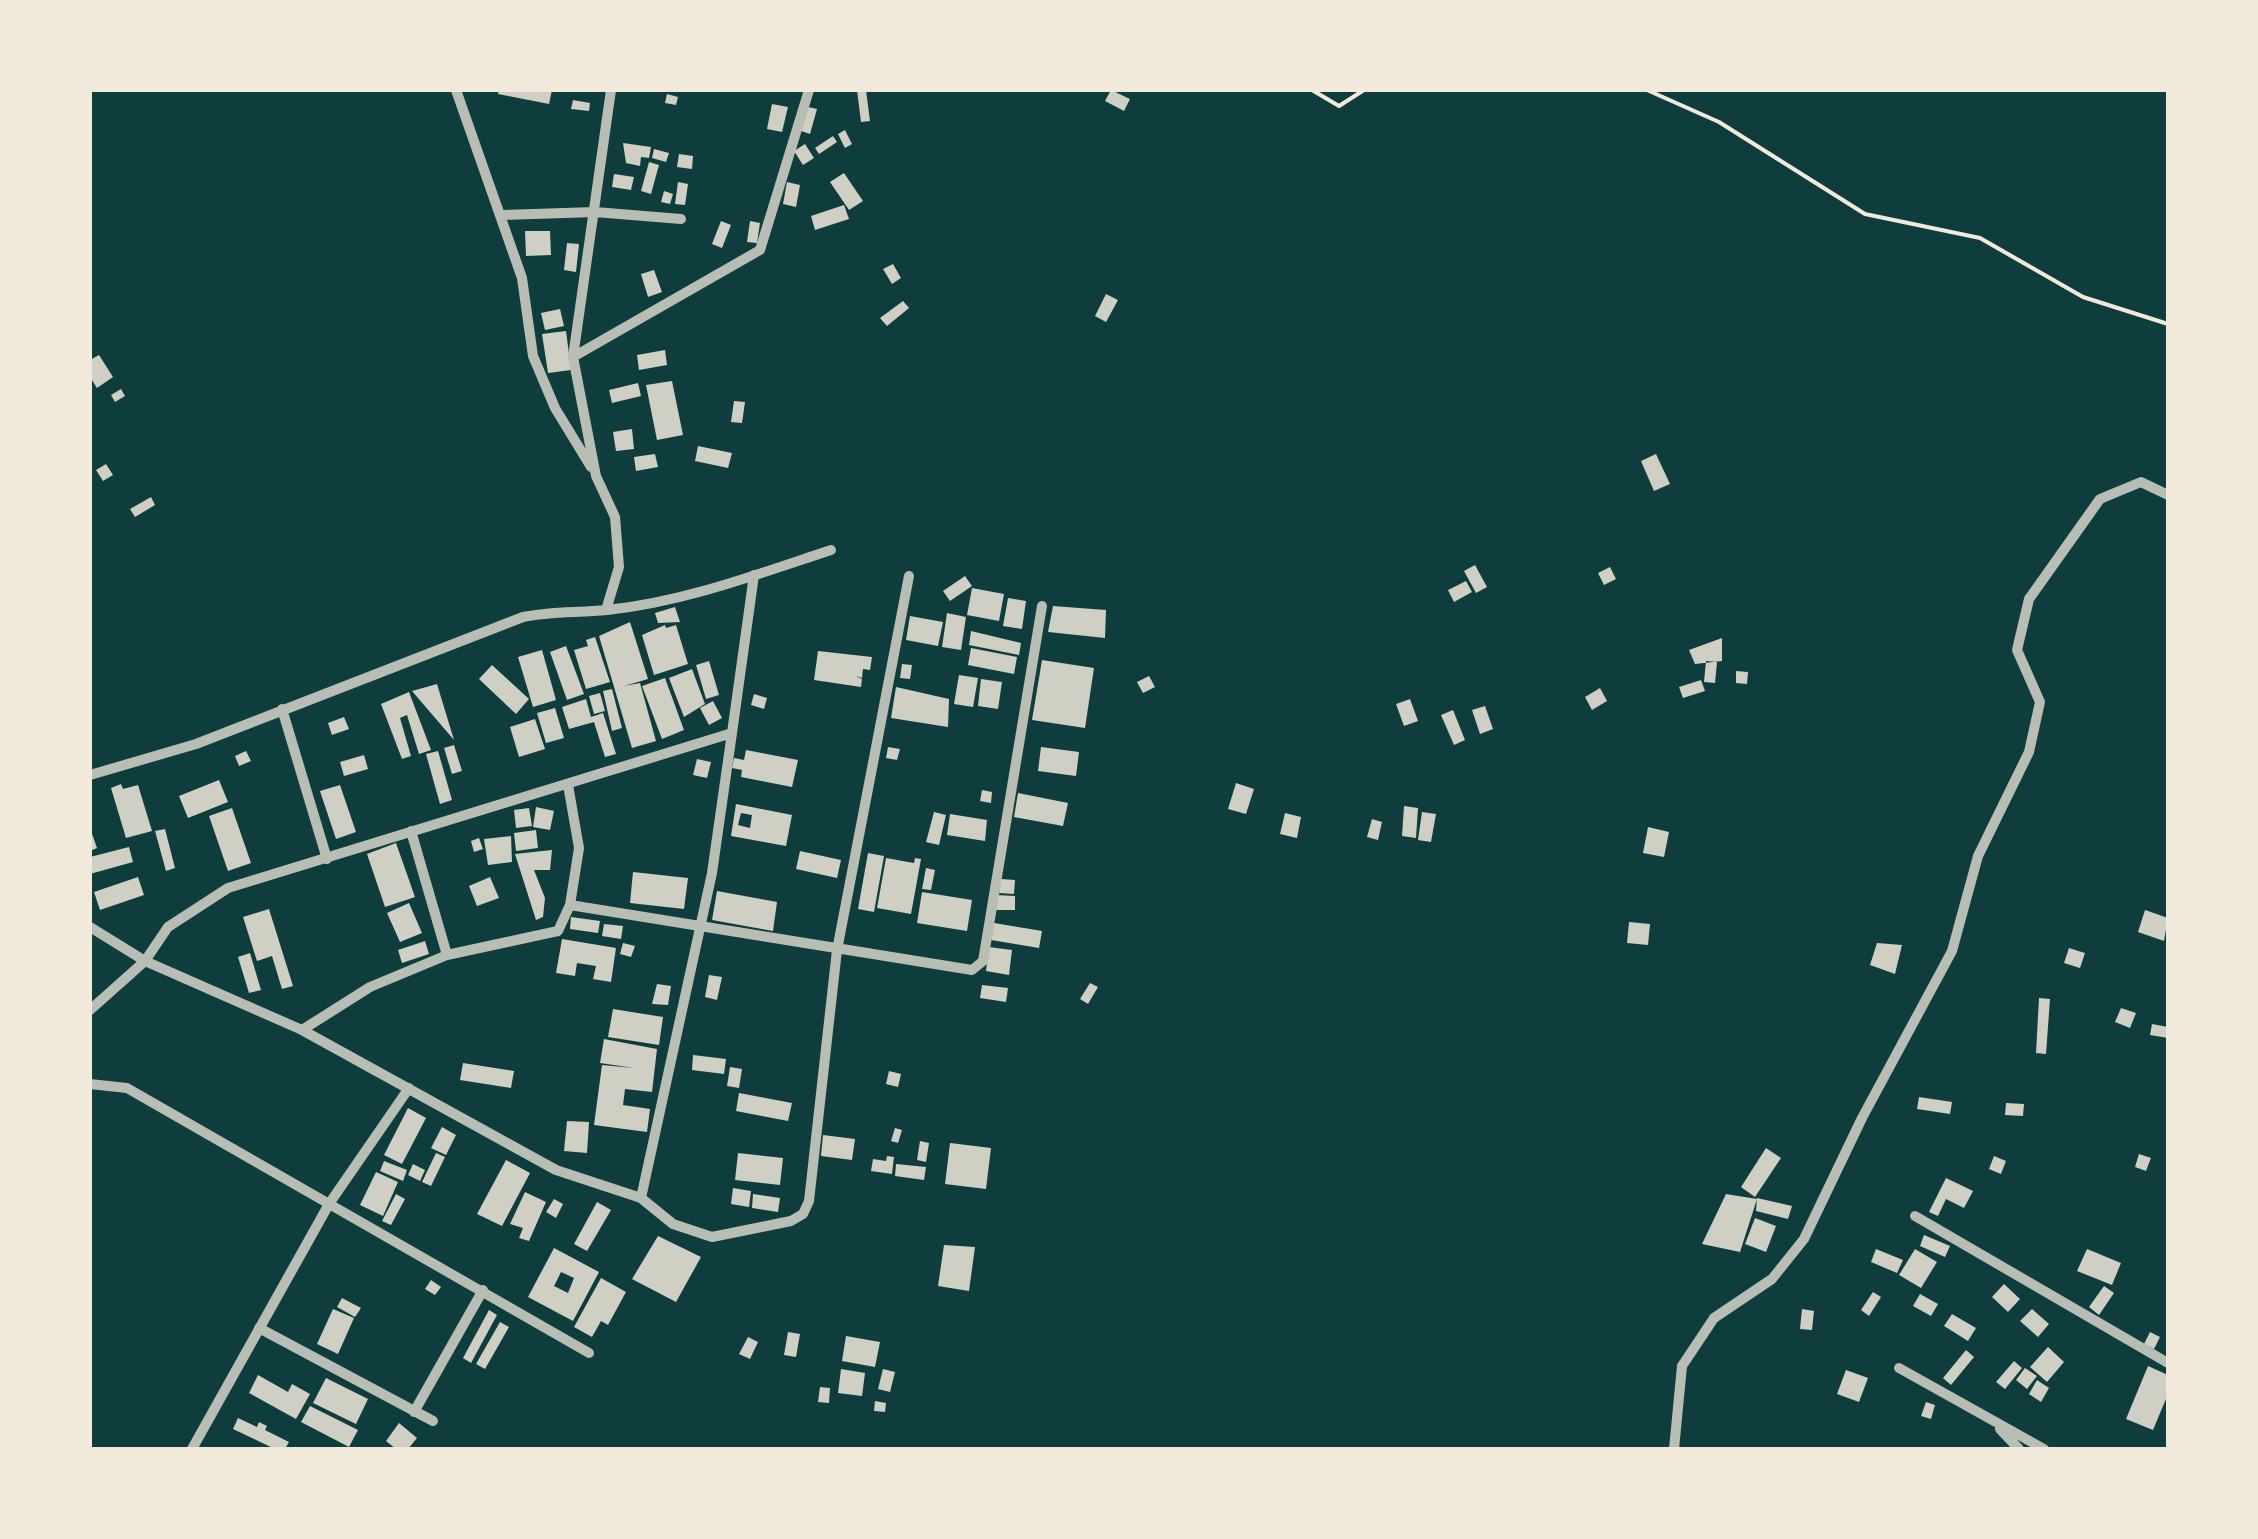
<!DOCTYPE html>
<html>
<head>
<meta charset="utf-8">
<style>
  body { margin:0 }
  #map { position:relative; width:2258px; height:1539px; overflow:hidden; background:#0f3d3e; font-family:Quicksand,sans-serif }
  canvas { display:block }
  .frame { position:absolute; inset:0; border:92px solid #f1e9da; pointer-events:none }
</style>
</head>
<body>
<div id="map">
<canvas width="2258" height="1539"></canvas>
<div class="frame"></div>
</div>
<script>
const c = document.querySelector('canvas').getContext('2d');
c.lineJoin = 'round';
function fill(path, color) {
  c.fillStyle = color;
  c.fill(path, 'evenodd');
}
function strokePath(path, color, width, dash) {
  c.strokeStyle = color;
  c.lineWidth = width;
  c.lineCap = dash ? 'butt' : 'round';
  c.setLineDash(dash || []);
  c.stroke(path);
}
const building = new Path2D(`
  M 499,90 L 552,90 L 549,104 L 498,94 Z
  M 857,90 L 866,90 L 870,121 L 861,122 Z
  M 1111,90 L 1130,99 L 1124,111 L 1105,101 Z
  M 667,94 L 678,97 L 676,105 L 665,103 Z
  M 573,100 L 590,103 L 589,111 L 571,109 Z
  M 772,104 L 788,107 L 782,132 L 767,129 Z
  M 808,107 L 817,109 L 810,134 L 801,131 Z
  M 845,130 L 852,144 L 845,148 L 838,134 Z
  M 833,136 L 837,142 L 819,154 L 815,148 Z
  M 623,143 L 651,147 L 649,158 L 641,157 L 640,166 L 626,163 Z
  M 805,144 L 814,158 L 803,165 L 794,151 Z
  M 654,149 L 669,153 L 666,162 L 652,158 Z
  M 679,154 L 693,156 L 692,169 L 677,167 Z
  M 649,162 L 659,165 L 651,194 L 641,191 Z
  M 844,173 L 863,201 L 849,210 L 830,182 Z
  M 614,174 L 634,177 L 631,190 L 612,187 Z
  M 678,182 L 688,184 L 685,205 L 675,204 Z
  M 787,182 L 800,185 L 796,207 L 783,204 Z
  M 664,191 L 673,194 L 670,204 L 661,202 Z
  M 844,205 L 849,219 L 815,230 L 811,216 Z
  M 721,221 L 731,225 L 722,248 L 712,244 Z
  M 750,221 L 760,223 L 757,243 L 747,242 Z
  M 525,231 L 550,231 L 551,255 L 526,256 Z
  M 567,243 L 579,244 L 576,272 L 564,270 Z
  M 893,264 L 901,278 L 892,284 L 883,269 Z
  M 654,270 L 662,292 L 648,297 L 641,274 Z
  M 1106,294 L 1118,300 L 1106,322 L 1095,316 Z
  M 903,301 L 909,308 L 887,326 L 880,318 Z
  M 560,309 L 564,326 L 545,330 L 541,313 Z
  M 566,331 L 571,370 L 548,373 L 542,334 Z
  M 665,350 L 667,365 L 639,370 L 637,355 Z
  M 99,355 L 113,377 L 97,388 L 90,377 L 90,360 Z
  M 672,381 L 683,435 L 657,440 L 646,385 Z
  M 638,383 L 641,396 L 612,403 L 609,390 Z
  M 121,389 L 125,396 L 115,402 L 111,395 Z
  M 734,401 L 745,402 L 742,423 L 731,422 Z
  M 632,429 L 634,449 L 616,451 L 613,432 Z
  M 698,446 L 732,453 L 728,468 L 695,461 Z
  M 655,454 L 658,467 L 636,471 L 634,457 Z
  M 1656,454 L 1670,484 L 1654,491 L 1641,461 Z
  M 106,464 L 113,475 L 103,481 L 96,470 Z
  M 151,497 L 155,505 L 135,517 L 130,509 Z
  M 1475,565 L 1487,587 L 1476,593 L 1464,571 Z
  M 1610,567 L 1616,579 L 1604,585 L 1598,573 Z
  M 965,576 L 972,586 L 950,601 L 943,591 Z
  M 1466,581 L 1472,592 L 1454,602 L 1448,590 Z
  M 972,588 L 1004,594 L 999,621 L 967,615 Z
  M 1008,598 L 1026,601 L 1022,629 L 1003,626 Z
  M 1053,606 L 1106,610 L 1105,638 L 1048,632 Z
  M 675,607 L 680,622 L 658,623 L 655,613 Z
  M 947,613 L 966,617 L 961,650 L 942,647 Z
  M 910,616 L 943,622 L 938,646 L 906,640 Z
  M 630,622 L 648,679 L 624,686 L 640,683 L 656,741 L 632,748 L 599,636 Z
  M 665,625 L 666,628 L 676,625 L 688,664 L 654,675 L 642,635 Z
  M 971,631 L 1021,643 L 1019,655 L 969,645 Z
  M 595,637 L 610,682 L 586,689 L 574,650 L 588,646 L 586,640 Z
  M 1722,638 L 1722,661 L 1695,664 L 1689,650 Z
  M 566,646 L 584,694 L 567,700 L 550,652 Z
  M 971,648 L 1017,657 L 1014,674 L 968,665 Z
  M 542,650 L 556,700 L 533,707 L 518,657 Z
  M 818,651 L 872,657 L 870,670 L 863,669 L 862,678 L 855,676 L 862,679 L 861,687 L 814,680 Z
  M 1042,660 L 1094,668 L 1085,728 L 1032,720 Z
  M 709,661 L 719,695 L 706,699 L 696,665 Z
  M 1706,661 L 1717,662 L 1715,683 L 1704,682 Z
  M 902,664 L 912,665 L 910,679 L 900,678 Z
  M 492,665 L 529,699 L 516,714 L 479,679 Z
  M 692,669 L 705,704 L 684,717 L 669,678 Z
  M 1736,671 L 1748,672 L 1747,684 L 1736,683 Z
  M 959,675 L 978,678 L 973,707 L 954,704 Z
  M 1149,676 L 1155,687 L 1143,693 L 1137,682 Z
  M 665,678 L 684,730 L 662,739 L 642,686 Z
  M 981,679 L 1002,682 L 998,709 L 978,706 Z
  M 1701,680 L 1705,691 L 1683,698 L 1679,687 Z
  M 437,684 L 454,740 L 412,691 Z
  M 896,687 L 949,699 L 948,727 L 891,718 Z
  M 1600,688 L 1607,701 L 1592,710 L 1585,697 Z
  M 612,689 L 622,728 L 612,731 L 603,691 Z
  M 409,692 L 431,750 L 419,754 L 407,715 L 400,718 L 411,756 L 402,759 L 381,704 Z
  M 600,693 L 605,711 L 594,714 L 589,696 Z
  M 754,694 L 767,698 L 764,709 L 751,705 Z
  M 586,699 L 591,717 L 603,713 L 616,754 L 605,757 L 594,722 L 569,729 L 562,707 Z
  M 1410,699 L 1418,721 L 1404,726 L 1396,704 Z
  M 713,701 L 722,718 L 709,725 L 700,708 Z
  M 1485,706 L 1493,729 L 1480,734 L 1472,710 Z
  M 555,708 L 564,738 L 546,743 L 537,713 Z
  M 1453,710 L 1465,740 L 1454,745 L 1441,715 Z
  M 344,717 L 349,729 L 332,735 L 328,723 Z
  M 535,719 L 545,749 L 519,757 L 510,727 Z
  M 454,745 L 462,771 L 452,774 L 444,748 Z
  M 888,747 L 900,749 L 897,760 L 886,758 Z
  M 1041,747 L 1079,752 L 1076,776 L 1038,771 Z
  M 746,750 L 798,760 L 792,787 L 741,777 L 742,770 L 732,768 L 734,758 L 744,760 Z
  M 246,751 L 251,761 L 239,766 L 235,756 Z
  M 438,751 L 452,800 L 440,804 L 426,754 Z
  M 364,755 L 368,769 L 344,776 L 340,762 Z
  M 697,759 L 711,762 L 707,778 L 693,775 Z
  M 219,780 L 228,802 L 188,818 L 179,796 Z
  M 1236,783 L 1254,789 L 1246,814 L 1228,809 Z
  M 121,784 L 123,789 L 138,785 L 152,831 L 126,838 L 111,788 Z
  M 340,785 L 356,832 L 336,839 L 320,791 Z
  M 982,790 L 992,792 L 991,803 L 980,801 Z
  M 1018,793 L 1068,803 L 1063,826 L 1014,817 Z
  M 736,804 L 792,815 L 786,846 L 731,836 ZM 741,813 L 752,815 L 750,828 L 738,825 Z
  M 1404,806 L 1418,808 L 1416,838 L 1402,836 Z
  M 536,807 L 554,811 L 550,830 L 533,827 Z
  M 232,808 L 251,863 L 228,871 L 209,816 Z
  M 529,808 L 532,826 L 516,828 L 514,810 Z
  M 934,812 L 946,815 L 939,845 L 926,842 Z
  M 1422,812 L 1436,814 L 1431,842 L 1418,840 Z
  M 1285,813 L 1301,817 L 1297,838 L 1280,834 Z
  M 950,814 L 987,820 L 985,841 L 947,835 Z
  M 1372,819 L 1382,822 L 1378,840 L 1367,837 Z
  M 1648,827 L 1669,832 L 1664,857 L 1643,853 Z
  M 90,828 L 97,848 L 90,851 Z
  M 165,829 L 175,868 L 166,871 L 155,831 Z
  M 536,830 L 538,848 L 516,851 L 514,833 Z
  M 511,836 L 512,862 L 488,865 L 484,839 Z
  M 479,838 L 483,849 L 474,852 L 471,841 Z
  M 396,843 L 415,897 L 385,907 L 367,854 Z
  M 129,847 L 133,862 L 90,874 L 90,857 Z
  M 552,850 L 550,870 L 534,870 L 545,898 L 543,917 L 536,920 L 515,854 Z
  M 800,851 L 841,860 L 837,878 L 796,869 Z
  M 868,853 L 884,856 L 874,912 L 858,909 Z
  M 886,858 L 914,863 L 915,858 L 921,859 L 911,914 L 877,908 Z
  M 926,868 L 935,870 L 931,890 L 922,889 Z
  M 633,872 L 688,878 L 684,909 L 630,903 Z
  M 138,877 L 144,895 L 100,910 L 94,892 Z
  M 490,877 L 499,898 L 477,906 L 469,886 Z
  M 1001,879 L 1015,880 L 1014,894 L 999,893 Z
  M 717,891 L 777,902 L 773,931 L 712,920 Z
  M 922,892 L 972,900 L 967,931 L 917,923 Z
  M 996,895 L 1015,896 L 1015,910 L 996,910 Z
  M 409,903 L 422,933 L 400,942 L 387,913 Z
  M 269,909 L 293,986 L 282,989 L 272,956 L 257,961 L 243,917 Z
  M 2145,910 L 2168,918 L 2164,941 L 2138,932 Z
  M 571,917 L 600,921 L 598,933 L 570,929 Z
  M 1629,922 L 1650,924 L 1648,945 L 1627,943 Z
  M 994,923 L 1042,931 L 1039,948 L 991,940 Z
  M 604,924 L 623,926 L 621,939 L 602,936 Z
  M 562,939 L 616,948 L 611,982 L 593,979 L 596,966 L 577,963 L 575,976 L 556,973 Z
  M 425,941 L 429,954 L 402,963 L 398,950 Z
  M 623,943 L 635,946 L 631,957 L 620,954 Z
  M 1877,943 L 1902,945 L 1895,974 L 1870,965 Z
  M 989,947 L 1012,950 L 1009,975 L 986,971 Z
  M 2069,948 L 2085,953 L 2080,968 L 2064,963 Z
  M 250,953 L 261,990 L 249,993 L 238,957 Z
  M 709,975 L 722,977 L 717,1000 L 705,997 Z
  M 1090,983 L 1098,987 L 1088,1004 L 1080,999 Z
  M 657,984 L 671,986 L 668,1005 L 652,1004 Z
  M 982,985 L 1008,988 L 1006,1002 L 980,998 Z
  M 2039,998 L 2050,999 L 2046,1054 L 2036,1053 Z
  M 2121,1008 L 2136,1013 L 2130,1028 L 2115,1022 Z
  M 613,1009 L 663,1017 L 659,1045 L 608,1037 Z
  M 2152,1024 L 2168,1027 L 2168,1038 L 2150,1035 Z
  M 604,1039 L 657,1049 L 652,1092 L 625,1089 L 623,1105 L 650,1109 L 647,1132 L 594,1125 L 602,1065 L 634,1068 L 600,1063 Z
  M 693,1055 L 726,1059 L 724,1074 L 692,1070 Z
  M 463,1063 L 514,1071 L 511,1088 L 460,1080 Z
  M 730,1067 L 742,1069 L 739,1088 L 727,1086 Z
  M 889,1071 L 901,1074 L 898,1087 L 886,1084 Z
  M 739,1093 L 792,1103 L 788,1121 L 736,1111 Z
  M 1919,1097 L 1952,1102 L 1950,1114 L 1917,1109 Z
  M 2006,1103 L 2024,1104 L 2023,1116 L 2005,1115 Z
  M 408,1108 L 426,1118 L 402,1164 L 384,1155 Z
  M 567,1121 L 589,1122 L 587,1153 L 564,1151 Z
  M 442,1127 L 456,1135 L 446,1155 L 431,1148 Z
  M 895,1128 L 902,1130 L 898,1143 L 891,1141 Z
  M 823,1135 L 855,1139 L 852,1160 L 821,1156 Z
  M 920,1141 L 929,1143 L 926,1162 L 917,1160 Z
  M 950,1143 L 991,1148 L 986,1189 L 945,1184 Z
  M 1766,1148 L 1781,1158 L 1755,1197 L 1741,1187 Z
  M 436,1153 L 445,1157 L 431,1186 L 422,1182 Z
  M 738,1153 L 783,1158 L 780,1185 L 735,1180 Z
  M 2139,1154 L 2151,1158 L 2146,1171 L 2135,1167 Z
  M 887,1156 L 894,1157 L 892,1174 L 871,1171 L 873,1159 L 886,1161 Z
  M 1994,1156 L 2006,1161 L 2001,1174 L 1989,1169 Z
  M 506,1160 L 530,1173 L 502,1226 L 477,1214 Z
  M 384,1161 L 407,1170 L 403,1181 L 380,1171 Z
  M 413,1164 L 425,1170 L 420,1181 L 408,1175 Z
  M 896,1164 L 926,1167 L 924,1180 L 895,1176 Z
  M 376,1172 L 398,1182 L 383,1216 L 360,1205 Z
  M 1946,1178 L 1973,1191 L 1964,1208 L 1946,1199 L 1938,1216 L 1929,1212 Z
  M 733,1188 L 751,1191 L 749,1207 L 731,1204 Z
  M 525,1192 L 546,1202 L 529,1241 L 519,1238 L 523,1228 L 510,1224 Z
  M 396,1194 L 405,1199 L 391,1225 L 382,1221 Z
  M 753,1194 L 780,1198 L 778,1212 L 752,1208 Z
  M 1726,1194 L 1757,1199 L 1740,1252 L 1702,1244 Z
  M 1757,1198 L 1792,1206 L 1788,1219 L 1756,1211 Z
  M 554,1199 L 563,1204 L 556,1218 L 546,1212 Z
  M 597,1202 L 611,1210 L 587,1251 L 574,1244 Z
  M 1755,1218 L 1776,1226 L 1766,1252 L 1745,1244 Z
  M 1924,1235 L 1950,1246 L 1945,1257 L 1920,1246 Z
  M 658,1236 L 701,1257 L 676,1302 L 632,1279 Z
  M 944,1245 L 975,1247 L 969,1291 L 938,1286 Z
  M 554,1248 L 599,1272 L 573,1321 L 528,1297 ZM 561,1272 L 574,1278 L 568,1293 L 554,1286 Z
  M 1876,1249 L 1903,1260 L 1897,1273 L 1871,1262 Z
  M 1915,1249 L 1937,1262 L 1921,1288 L 1899,1275 Z
  M 2087,1249 L 2121,1263 L 2112,1285 L 2077,1271 Z
  M 601,1278 L 626,1292 L 608,1325 L 601,1321 L 592,1337 L 574,1327 Z
  M 431,1280 L 441,1287 L 435,1295 L 425,1289 Z
  M 2004,1284 L 2020,1299 L 2008,1312 L 1992,1297 Z
  M 2104,1286 L 2114,1293 L 2099,1315 L 2089,1307 Z
  M 1873,1292 L 1881,1297 L 1869,1316 L 1861,1310 Z
  M 1920,1294 L 1938,1304 L 1931,1316 L 1913,1306 Z
  M 342,1298 L 361,1308 L 355,1317 L 337,1307 Z
  M 333,1309 L 354,1318 L 338,1354 L 317,1344 Z
  M 1802,1309 L 1814,1311 L 1812,1330 L 1800,1329 Z
  M 2032,1309 L 2049,1324 L 2038,1337 L 2020,1321 Z
  M 489,1310 L 497,1315 L 471,1363 L 463,1358 Z
  M 1952,1314 L 1976,1328 L 1968,1341 L 1944,1326 Z
  M 500,1322 L 509,1327 L 485,1369 L 476,1364 Z
  M 788,1332 L 800,1334 L 796,1357 L 784,1355 Z
  M 2150,1332 L 2160,1337 L 2154,1349 L 2144,1344 Z
  M 846,1336 L 880,1342 L 875,1367 L 842,1361 Z
  M 748,1337 L 758,1342 L 750,1359 L 739,1354 Z
  M 2048,1347 L 2064,1362 L 2047,1382 L 2030,1367 Z
  M 1966,1350 L 1974,1357 L 1951,1385 L 1943,1378 Z
  M 2014,1361 L 2022,1368 L 2005,1389 L 1996,1382 Z
  M 2148,1366 L 2168,1375 L 2168,1394 L 2153,1430 L 2126,1419 Z
  M 2025,1368 L 2037,1376 L 2027,1389 L 2016,1380 Z
  M 841,1369 L 865,1373 L 862,1396 L 838,1393 Z
  M 883,1369 L 895,1372 L 890,1392 L 878,1389 Z
  M 1846,1370 L 1868,1378 L 1859,1402 L 1837,1394 Z
  M 258,1375 L 288,1392 L 292,1384 L 310,1394 L 296,1419 L 249,1393 Z
  M 326,1378 L 368,1399 L 356,1424 L 313,1403 Z
  M 2037,1380 L 2049,1388 L 2041,1402 L 2029,1394 Z
  M 820,1387 L 830,1388 L 829,1403 L 818,1402 Z
  M 875,1401 L 886,1403 L 885,1412 L 874,1411 Z
  M 1926,1402 L 1935,1405 L 1931,1419 L 1921,1416 Z
  M 310,1406 L 358,1430 L 349,1447 L 301,1422 Z
  M 238,1418 L 257,1427 L 259,1422 L 267,1426 L 265,1430 L 289,1442 L 285,1449 L 275,1449 L 233,1429 Z
  M 399,1423 L 417,1438 L 408,1449 L 396,1449 L 386,1441 Z`);
const path = new Path2D(`
  M 1312,90 L 1339,106 L 1364,90
  M 1647,90 L 1719,122 L 1865,214 L 1980,238 L 2083,297 L 2168,324`);
const minor = new Path2D(`
  M 456,90 L 522,278 L 533,356 L 555,408 L 591,467
  M 502,215 L 595,212 L 681,219
  M 573,357 L 760,250 L 809,90
  M 606,610 L 619,567 L 615,517 L 596,476 L 573,357 L 611,90
  M 282,709 L 327,859
  M 732,733 L 754,575
  M 90,775 L 196,744 L 523,617 C 552,611 578,613 607,610 C 684,602 758,574 831,550
  M 568,785 L 579,848 L 570,905 L 972,970 L 983,961 L 1042,606
  M 411,831 L 447,955
  M 90,927 L 145,961 L 302,1030 L 556,1170 L 641,1198 L 712,873 L 732,733 L 228,888 L 168,927 L 145,961 L 90,1010
  M 302,1030 L 370,987 L 447,955 L 558,931 L 570,905
  M 90,1084 L 127,1088 L 589,1353
  M 641,1198 L 673,1224 L 712,1237 L 791,1221 L 803,1214 L 809,1201 L 837,950 L 909,576
  M 1915,1216 L 2168,1363
  M 259,1328 L 433,1421
  M 1899,1368 L 2044,1449
  M 414,1412 L 483,1290
  M 2000,1429 L 2019,1449
  M 192,1449 L 329,1204 L 409,1088
  M 1674,1449 L 1682,1366 L 1714,1318 L 1772,1279 L 1804,1239 L 1862,1118 L 1952,951 L 1978,856 L 2029,752 L 2040,702 L 2017,650 L 2029,599 L 2100,499 L 2141,482 L 2168,495`);
fill(building, '#cfcfc3');
strokePath(path, '#f1e9da', 4);
strokePath(minor, '#b8beb3', 10);
</script>
</body>
</html>
